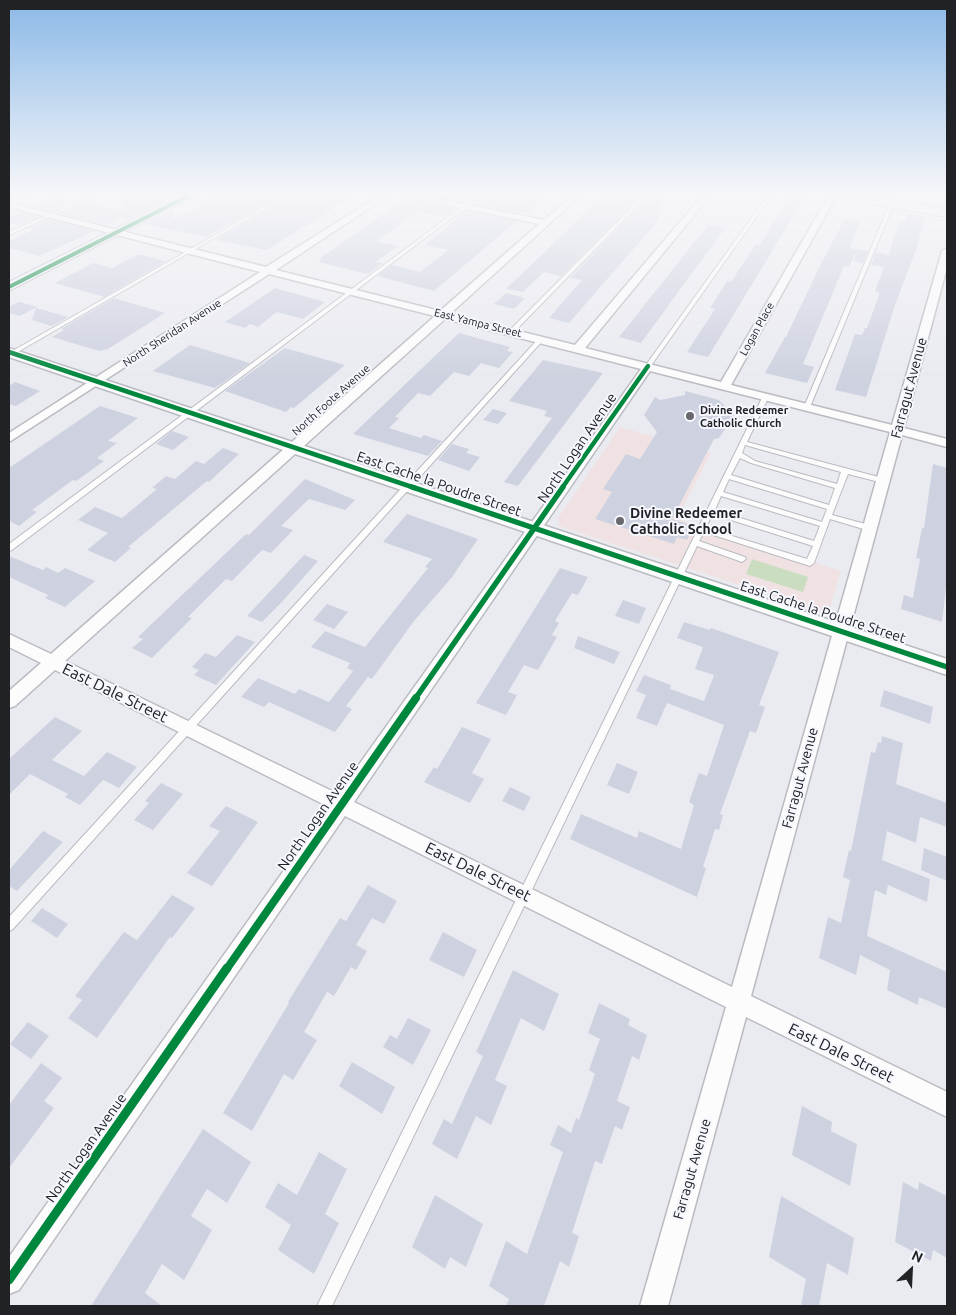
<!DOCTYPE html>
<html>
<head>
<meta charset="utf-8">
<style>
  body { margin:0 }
  #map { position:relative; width:956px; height:1315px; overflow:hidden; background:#eaebf1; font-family:Ubuntu,sans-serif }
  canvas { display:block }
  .frame { position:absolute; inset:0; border:10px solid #212226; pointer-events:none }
  .north { position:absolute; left:886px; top:1245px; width:50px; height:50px; -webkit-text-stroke:4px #f6f7fe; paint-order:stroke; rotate:25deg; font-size:14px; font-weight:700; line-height:20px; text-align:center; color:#212226 }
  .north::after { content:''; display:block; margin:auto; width:18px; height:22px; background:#212226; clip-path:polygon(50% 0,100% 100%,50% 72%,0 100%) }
</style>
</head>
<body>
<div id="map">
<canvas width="956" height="1315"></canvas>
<div class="frame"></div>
<div class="north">N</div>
</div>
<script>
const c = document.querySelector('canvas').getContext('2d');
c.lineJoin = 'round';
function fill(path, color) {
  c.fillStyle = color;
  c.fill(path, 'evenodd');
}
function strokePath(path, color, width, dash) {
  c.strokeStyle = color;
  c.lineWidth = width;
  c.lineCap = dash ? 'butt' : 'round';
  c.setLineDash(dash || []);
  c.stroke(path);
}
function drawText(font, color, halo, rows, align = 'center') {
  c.font = font + ' Ubuntu,sans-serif';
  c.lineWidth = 4;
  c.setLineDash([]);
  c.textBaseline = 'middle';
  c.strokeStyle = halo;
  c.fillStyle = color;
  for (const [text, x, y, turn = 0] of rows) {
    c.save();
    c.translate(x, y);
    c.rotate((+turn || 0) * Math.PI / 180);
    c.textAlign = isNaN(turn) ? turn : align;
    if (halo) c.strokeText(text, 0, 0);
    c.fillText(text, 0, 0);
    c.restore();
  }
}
const education = new Path2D(`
  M 620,427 L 711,453 L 677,519 L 841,571 L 829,611 L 819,611 L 559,526 L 558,518 Z`);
const green = new Path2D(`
  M 752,559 L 808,577 L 803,592 L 746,574 Z`);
const building = new Path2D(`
  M 123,195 L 171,195 L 172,198 L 128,220 L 122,217 L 106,225 L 60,214 L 86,202 L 123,211 Z
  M 221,195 L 282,195 L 207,237 L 144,224 L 173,209 L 174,219 Z
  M 291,195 L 355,195 L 267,250 L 216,240 Z
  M 426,195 L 475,195 L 465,202 Z
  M 484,195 L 548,195 L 525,214 L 473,204 Z
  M 604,195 L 642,195 L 561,276 L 544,272 L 523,292 L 506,289 Z
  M 650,195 L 663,195 L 658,221 L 650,230 L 569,323 L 549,318 L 582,280 L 570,278 Z
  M 790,195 L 806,195 L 708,357 L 687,352 L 715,309 L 710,308 L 727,281 L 731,282 L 756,244 L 760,245 Z
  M 404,197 L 456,209 L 445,218 L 419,212 L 412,215 L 377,242 L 398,246 L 376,262 L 383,263 L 368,274 L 318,262 L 322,259 L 320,258 L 404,200 Z
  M 53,198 L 71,202 L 51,211 L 33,207 Z
  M 465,211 L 517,221 L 434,291 L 377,276 L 392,265 L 420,272 L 448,250 L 425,245 L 456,220 L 453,219 Z
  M 21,212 L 39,217 L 19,225 L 9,223 L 9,218 Z
  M 908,213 L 925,216 L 917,247 L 895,305 L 866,397 L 835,390 L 855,334 L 862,335 L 865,328 L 867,328 L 879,295 L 879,292 L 875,291 L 884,267 L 871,265 L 876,252 L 889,255 L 899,221 L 905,222 Z
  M 845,218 L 860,221 L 850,248 L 868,251 L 863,263 L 854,261 L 856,252 L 849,267 L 844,266 L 803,364 L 814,367 L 807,383 L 765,373 L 785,337 L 786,337 L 821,264 Z
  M 48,219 L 95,231 L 39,256 L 9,248 L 9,241 L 34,229 L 29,228 Z
  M 708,225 L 725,228 L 641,343 L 619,337 Z
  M 139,254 L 166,261 L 104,297 L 55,283 L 93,263 L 112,268 Z
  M 275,288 L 325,302 L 303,319 L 277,312 L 258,327 L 250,324 L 245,328 L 225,322 Z
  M 506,293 L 525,298 L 514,309 L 494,304 Z
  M 114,298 L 165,313 L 108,349 L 99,351 L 52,337 L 64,330 L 61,329 Z
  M 18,302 L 20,302 L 37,307 L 20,316 L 9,313 L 9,307 Z
  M 36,308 L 68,317 L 52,326 L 32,320 Z
  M 459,333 L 510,347 L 507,351 L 513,352 L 499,368 L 481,363 L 469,376 L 454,372 L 430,396 L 418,393 L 395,417 L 399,418 L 389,428 L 421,438 L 424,435 L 442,441 L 428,456 L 353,434 Z
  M 190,345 L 250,363 L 215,388 L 153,371 Z
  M 285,348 L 345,365 L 294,408 L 291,407 L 286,412 L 225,391 Z
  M 543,360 L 603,373 L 518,486 L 504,482 L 552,418 L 544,416 L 547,411 L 509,401 Z
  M 15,382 L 40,391 L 16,406 L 9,404 L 9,386 Z
  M 685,391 L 719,400 L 734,416 L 719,438 L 714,439 L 672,519 L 694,526 L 687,540 L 677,537 L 674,544 L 595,519 L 612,492 L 603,489 L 626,454 L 640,459 L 657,432 L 644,415 L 655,397 L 660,400 L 685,395 Z
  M 100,406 L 138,418 L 108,441 L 117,443 L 97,458 L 104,461 L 76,481 L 73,480 L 32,510 L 37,512 L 19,526 L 9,521 L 9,468 Z
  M 493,409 L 507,413 L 498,424 L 483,420 Z
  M 172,431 L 189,437 L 173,450 L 156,444 Z
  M 452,444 L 469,449 L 466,453 L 480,457 L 469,471 L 438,460 Z
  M 223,448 L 239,454 L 209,482 L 207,481 L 128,547 L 131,548 L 115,562 L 87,550 L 108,533 L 78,520 L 95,507 L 122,518 L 157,489 L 152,488 L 166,476 L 175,479 L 196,461 L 204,464 Z
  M 933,464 L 947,468 L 947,579 L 942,622 L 901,609 L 904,595 L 913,598 L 920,559 L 916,558 L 922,528 L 924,528 Z
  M 305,479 L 355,500 L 345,510 L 309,499 L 281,526 L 293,530 L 271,553 L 262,550 L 232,581 L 226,579 L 188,617 L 192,618 L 152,658 L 132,648 L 143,639 L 138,637 L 246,534 L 249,535 Z
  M 407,514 L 478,539 L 452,577 L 414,621 L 372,679 L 368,677 L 346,706 L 352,709 L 335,732 L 269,702 L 264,707 L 241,697 L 258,678 L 295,694 L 299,689 L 329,702 L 353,671 L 347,668 L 350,663 L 311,647 L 325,631 L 365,647 L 428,568 L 425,567 L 432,559 L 383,542 Z
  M 304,555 L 318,561 L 282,602 L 262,622 L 247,616 Z
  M 9,556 L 43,570 L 46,567 L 58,573 L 65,568 L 95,581 L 65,607 L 45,598 L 48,595 L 9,577 Z
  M 560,568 L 588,577 L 578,595 L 572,593 L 555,621 L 559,623 L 552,635 L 557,637 L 538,670 L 524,665 L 508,692 L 517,695 L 506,715 L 476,703 Z
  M 623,600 L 646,608 L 639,624 L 615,616 Z
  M 327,604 L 348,612 L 334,629 L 313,620 Z
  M 684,622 L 710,630 L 711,628 L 779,652 L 759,705 L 765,707 L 756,733 L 750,731 L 720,814 L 723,815 L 719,830 L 715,829 L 703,867 L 706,868 L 697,897 L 570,839 L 581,814 L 637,838 L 639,831 L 681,849 L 694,805 L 689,802 L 699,773 L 707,776 L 724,725 L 667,703 L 657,726 L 636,718 L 646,695 L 636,691 L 644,675 L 671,685 L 670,689 L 704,701 L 714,675 L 695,669 L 703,647 L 677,638 Z
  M 237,635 L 255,642 L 216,685 L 194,675 L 199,670 L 192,667 L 205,653 L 216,657 Z
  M 578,636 L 620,652 L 614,664 L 574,648 Z
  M 884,690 L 933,707 L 930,724 L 880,706 Z
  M 55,717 L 82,731 L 52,760 L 84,776 L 107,752 L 137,767 L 119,788 L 103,780 L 80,805 L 65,797 L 68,794 L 30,774 L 9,795 L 9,759 Z
  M 462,727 L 491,739 L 472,773 L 484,779 L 470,803 L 424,782 L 434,767 L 437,769 Z
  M 882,736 L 903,743 L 896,784 L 947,803 L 947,827 L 920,817 L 916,843 L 887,831 L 882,860 L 930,879 L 927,902 L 888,885 L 886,895 L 875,890 L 867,936 L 947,972 L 947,1009 L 919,997 L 918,1005 L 887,990 L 890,970 L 860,955 L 856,975 L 819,958 L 828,917 L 841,923 L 850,880 L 843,877 L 849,850 L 851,851 L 871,752 L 875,753 L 878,742 L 881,743 Z
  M 617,763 L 638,772 L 629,794 L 607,785 Z
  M 161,783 L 183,794 L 153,830 L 134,820 L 149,803 L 145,801 Z
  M 510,787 L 531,797 L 524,811 L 502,801 Z
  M 226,806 L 258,822 L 212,886 L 187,873 L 220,831 L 209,826 Z
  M 43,831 L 63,842 L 17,891 L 9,886 L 9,870 Z
  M 924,848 L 947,857 L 947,881 L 921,870 Z
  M 368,885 L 397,901 L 384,924 L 372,918 L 356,945 L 367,951 L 356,970 L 351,967 L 334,996 L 327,992 L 304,1032 L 317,1040 L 293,1080 L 284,1074 L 252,1131 L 223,1113 L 289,1003 L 288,1002 L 340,918 L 346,921 Z
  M 172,895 L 195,908 L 172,938 L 170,937 L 97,1038 L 68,1018 L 82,1000 L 75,996 L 124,932 L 137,940 Z
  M 42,908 L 68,924 L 57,938 L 31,921 Z
  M 443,932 L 477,950 L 464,977 L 429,960 Z
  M 513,970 L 559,994 L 544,1031 L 521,1018 L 495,1080 L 507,1086 L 491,1125 L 476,1116 L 457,1159 L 432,1144 L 444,1119 L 452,1124 L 483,1056 L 476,1052 Z
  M 599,1003 L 630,1019 L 628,1025 L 647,1035 L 639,1060 L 632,1056 L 617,1101 L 630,1107 L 622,1130 L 615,1126 L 602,1164 L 595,1161 L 572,1233 L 579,1236 L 569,1267 L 560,1261 L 544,1306 L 506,1306 L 509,1299 L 489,1286 L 506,1241 L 527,1254 L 563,1152 L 550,1145 L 558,1125 L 571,1133 L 576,1118 L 579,1120 L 595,1074 L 589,1070 L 600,1039 L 588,1033 Z
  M 408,1018 L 431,1030 L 413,1065 L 383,1047 L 390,1035 L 397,1039 Z
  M 28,1022 L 49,1036 L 31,1059 L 10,1044 Z
  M 352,1062 L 395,1087 L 382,1114 L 339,1086 Z
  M 41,1063 L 62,1078 L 44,1101 L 54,1108 L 9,1168 L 9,1105 Z
  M 802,1106 L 832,1122 L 831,1131 L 857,1144 L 850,1186 L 792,1155 Z
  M 203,1129 L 251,1162 L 227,1203 L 207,1189 L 191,1216 L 212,1230 L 184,1280 L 162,1264 L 145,1293 L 162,1306 L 91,1306 Z
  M 319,1152 L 347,1169 L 325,1214 L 339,1223 L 314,1274 L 278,1250 L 291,1225 L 265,1207 L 278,1183 L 297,1195 Z
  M 903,1182 L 918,1190 L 919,1182 L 947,1196 L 947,1258 L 933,1250 L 931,1261 L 895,1242 Z
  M 435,1195 L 483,1224 L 466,1267 L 450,1257 L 445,1269 L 412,1247 Z
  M 781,1196 L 854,1238 L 848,1275 L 827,1263 L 819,1306 L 801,1306 L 806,1279 L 769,1257 Z`);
const service = new Path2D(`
  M 92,195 L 97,195 L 9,235 L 9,232 Z
  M 285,195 L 289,195 L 9,357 L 9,353 Z
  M 478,195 L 482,195 L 12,550 L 9,551 L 9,544 Z
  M 644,195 L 648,195 L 514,332 L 510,332 L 510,330 Z
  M 768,195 L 772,195 L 650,367 L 646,367 L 646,365 Z
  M 892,202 L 894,203 L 810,407 L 805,408 L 804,407 L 890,203 Z
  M 539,338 L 544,339 L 13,929 L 9,931 L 9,917 Z
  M 766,394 L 769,396 L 747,442 L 886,479 L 887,481 L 883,483 L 848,474 L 832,515 L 873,526 L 874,528 L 870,531 L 830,519 L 814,563 L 810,566 L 704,532 L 699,541 L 745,557 L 746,559 L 742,562 L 697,546 L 332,1306 L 317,1306 L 763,396 ZM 745,445 L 841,472 L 837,484 L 755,461 L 742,453 ZM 740,458 L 751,463 L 835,488 L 829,505 L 731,475 ZM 729,479 L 827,509 L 822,522 L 723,492 ZM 721,496 L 820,526 L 814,541 L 715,510 ZM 712,514 L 813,546 L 807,559 L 706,528 Z`);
const minor = new Path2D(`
  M 9,195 L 30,195 L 9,199 Z
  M 380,195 L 389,195 L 276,270 L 440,311 L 539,224 L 408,197 L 404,195 L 418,195 L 544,220 L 573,195 L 581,195 L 450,314 L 575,345 L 703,195 L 711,195 L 585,348 L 721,382 L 829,195 L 837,195 L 731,385 L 892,425 L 942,251 L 947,248 L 947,267 L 904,428 L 947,439 L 947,447 L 902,435 L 751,996 L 947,1092 L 947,1117 L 746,1017 L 668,1306 L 640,1306 L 726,1007 L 345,816 L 19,1290 L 9,1294 L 9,1257 L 329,807 L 55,670 L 15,706 L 9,708 L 9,691 L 41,663 L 9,647 L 9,634 L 51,654 L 435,316 L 269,274 L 9,442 L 9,433 L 260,272 L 9,207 L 9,203 L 266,267 ZM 445,319 L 641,369 L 338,794 L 65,661 ZM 650,371 L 890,432 L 732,987 L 354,802 Z`);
const tertiary = new Path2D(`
  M 9,348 L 947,659 L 947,675 L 9,357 Z`);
const secondary = new Path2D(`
  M 182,195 L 196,195 L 9,291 L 9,282 Z
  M 836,195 L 861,195 L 947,209 L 947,217 L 842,199 Z`);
const cyclewayFar4 = new Path2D(`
  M 9,287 L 190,195`);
const cyclewayFar3 = new Path2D(`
  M 9,352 L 415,488
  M 562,488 L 648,366`);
const cyclewayFar2 = new Path2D(`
  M 412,487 L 947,667
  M 415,699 L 563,487`);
const cyclewayFar1 = new Path2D(`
  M 226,970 L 416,698`);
const cycleway = new Path2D(`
  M 9,1280 L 227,968`);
const markers = [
  [690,416,5,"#67686d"],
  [620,521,5,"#67686d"]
];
const farStreetnames = [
  ["East Yampa Street",478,323,14],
  ["Logan Place",757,329,-61],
  ["North Sheridan Avenue",172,333,-33],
  ["North Foote Avenue",331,400,-42]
];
const farPoinames = [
  ["Divine Redeemer",700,410],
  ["Catholic Church",700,423]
];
const streetNames = [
  ["Farragut Avenue",909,388,-75],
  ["North Logan Avenue",577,448,-56],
  ["East Cache la Poudre Street",439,484,19],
  ["East Cache la Poudre Street",823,612,18],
  ["Farragut Avenue",800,778,-75],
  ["North Logan Avenue",318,816,-55],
  ["North Logan Avenue",86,1148,-55],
  ["Farragut Avenue",692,1169,-74]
];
const poiNames = [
  ["Divine Redeemer",630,513],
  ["Catholic School",630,529]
];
const nearStreetnames = [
  ["East Dale Street",115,693,26],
  ["East Dale Street",478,872,26],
  ["East Dale Street",841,1053,26]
];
fill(education, '#f0e2e2');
fill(green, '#cbddc1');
fill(building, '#ced2e0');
strokePath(service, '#babbc0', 2);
strokePath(minor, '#babbc0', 3);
strokePath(tertiary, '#babbc0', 3);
strokePath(secondary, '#babbc0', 2);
fill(service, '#fcfcfd');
fill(minor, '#fcfcfd');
fill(tertiary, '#fcfcfd');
fill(secondary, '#f6f5f9');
strokePath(cyclewayFar4, '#00873e', 4);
strokePath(cyclewayFar3, '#00873e', 4.5);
strokePath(cyclewayFar2, '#00873e', 5.5);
strokePath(cyclewayFar1, '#00873e', 8);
strokePath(cycleway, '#00873e', 9);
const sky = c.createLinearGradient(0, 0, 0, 379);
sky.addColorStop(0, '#8bb9e7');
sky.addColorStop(0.51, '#f6f6f9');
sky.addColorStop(1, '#f6f6f900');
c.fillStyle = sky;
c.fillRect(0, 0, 956, 379);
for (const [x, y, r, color] of markers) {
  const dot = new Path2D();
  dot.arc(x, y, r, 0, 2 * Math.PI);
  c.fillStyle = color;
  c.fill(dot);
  strokePath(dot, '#f6f7fe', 2);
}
drawText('11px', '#212226', '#f6f7fe', farStreetnames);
drawText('bold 11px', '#212226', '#f6f7fe', farPoinames, 'left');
drawText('14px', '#212226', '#f6f7fe', streetNames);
drawText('bold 14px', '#212226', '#f6f7fe', poiNames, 'left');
drawText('16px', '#212226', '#f6f7fe', nearStreetnames);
</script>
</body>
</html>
